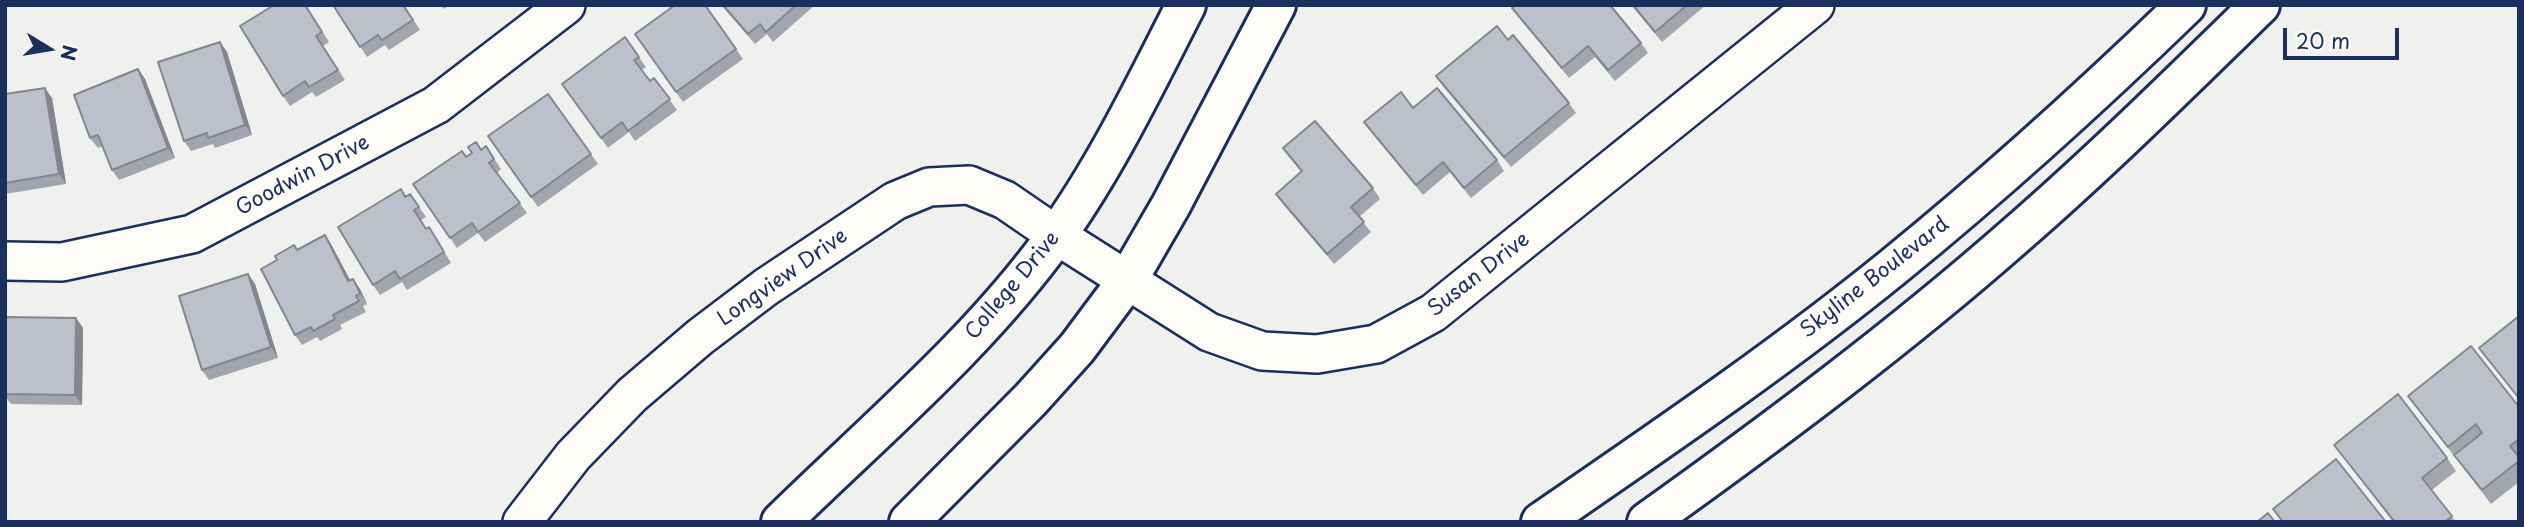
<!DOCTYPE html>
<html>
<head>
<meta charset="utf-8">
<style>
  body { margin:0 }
  #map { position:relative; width:2524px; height:527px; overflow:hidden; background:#f0f0ee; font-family:"Playpen Sans",sans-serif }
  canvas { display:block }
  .frame { position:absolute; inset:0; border:7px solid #1b2f5e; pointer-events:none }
  .north { position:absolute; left:14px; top:14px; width:70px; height:70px; -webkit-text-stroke:5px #fdfcf7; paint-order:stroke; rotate:101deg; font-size:19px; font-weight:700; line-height:28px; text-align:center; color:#1b2f5e }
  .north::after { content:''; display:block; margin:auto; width:24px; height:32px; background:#1b2f5e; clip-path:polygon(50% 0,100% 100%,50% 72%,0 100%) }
  .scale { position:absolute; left:2283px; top:28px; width:116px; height:32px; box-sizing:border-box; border:4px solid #1b2f5e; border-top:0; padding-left:9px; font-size:21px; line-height:24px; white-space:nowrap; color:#1b2f5e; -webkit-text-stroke:5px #fdfcf7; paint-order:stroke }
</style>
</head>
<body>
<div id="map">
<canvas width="2524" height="527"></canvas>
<div class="frame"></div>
<div class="north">N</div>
<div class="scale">20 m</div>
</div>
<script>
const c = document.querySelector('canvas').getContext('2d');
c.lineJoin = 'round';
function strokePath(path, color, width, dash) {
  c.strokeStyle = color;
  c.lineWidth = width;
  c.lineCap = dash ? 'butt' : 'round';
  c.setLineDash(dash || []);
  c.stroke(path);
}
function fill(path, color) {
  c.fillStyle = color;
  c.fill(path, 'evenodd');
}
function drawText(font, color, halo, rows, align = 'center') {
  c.font = font + ' "Playpen Sans",sans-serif';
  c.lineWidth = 5;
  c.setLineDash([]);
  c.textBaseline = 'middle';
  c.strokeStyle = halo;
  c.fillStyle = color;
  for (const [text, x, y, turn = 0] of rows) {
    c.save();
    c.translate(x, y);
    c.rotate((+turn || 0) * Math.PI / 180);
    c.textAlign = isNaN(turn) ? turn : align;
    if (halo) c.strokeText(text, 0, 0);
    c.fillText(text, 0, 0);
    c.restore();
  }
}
const street = new Path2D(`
  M 5,261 L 62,262 L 192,234 L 436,105 L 566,5
  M 522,522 L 573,456 L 632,395 L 700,337 L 766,287 L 895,201 L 929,187 L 969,185 L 1005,200 L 1056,235 L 1209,332 L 1262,351 L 1317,354 L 1376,344 L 1433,313 L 1815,5`);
const secondary = new Path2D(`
  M 781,522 C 875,430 979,343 1056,236 C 1107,165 1146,83 1186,5
  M 909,522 L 1031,399 L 1077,348 L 1127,281 L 1171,205 L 1276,5`);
const primary = new Path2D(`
  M 1541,522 C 1660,440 1781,358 1893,267 C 1995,184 2092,96 2186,5
  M 1647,522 C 1774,431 1899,338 2016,235 C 2100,162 2180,83 2260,5`);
const wall = new Path2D(`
  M 306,5 L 329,42 L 323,46 L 345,80 L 316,97 L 312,92 L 290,106 L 283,96 Z
  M 333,5 L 404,5 L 420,30 L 389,50 L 385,45 L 367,57 Z
  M 441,5 L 449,5 L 444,9 Z
  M 705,5 L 743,59 L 683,102 L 635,34 Z
  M 721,5 L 815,5 L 773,42 L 767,34 L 755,44 Z
  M 1631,5 L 1706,5 L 1662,42 Z
  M 1512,8 L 1641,43 L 1648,53 L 1615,81 L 1595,57 L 1569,78 Z
  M 625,37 L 646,67 L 641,70 L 650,81 L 654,78 L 677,110 L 635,141 L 629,132 L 608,148 L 562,84 Z
  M 1508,40 L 1569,103 L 1576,113 L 1511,167 L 1443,86 L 1436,76 Z
  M 220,42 L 227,52 L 252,135 L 215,148 L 213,144 L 191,151 L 184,141 Z
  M 138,69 L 145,79 L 175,158 L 119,180 L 112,170 L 103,146 L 98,148 L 90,138 Z
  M 5,94 L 52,98 L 66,184 L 5,194 Z
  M 548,94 L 598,164 L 538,207 L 488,136 Z
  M 1413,108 L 1497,160 L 1504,171 L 1471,198 L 1450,172 L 1423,195 L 1364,122 Z
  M 486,146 L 501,169 L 497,173 L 527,213 L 485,242 L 478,233 L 457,248 L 413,184 L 466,157 L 481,150 Z
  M 1283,148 L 1373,188 L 1380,199 L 1359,217 L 1371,232 L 1334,264 L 1283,204 L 1276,194 L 1301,172 Z
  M 401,189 L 406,196 L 410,194 L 417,204 L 426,217 L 421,220 L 426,229 L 436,237 L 451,263 L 407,290 L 402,282 L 380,295 L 373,285 Z
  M 325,235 L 332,246 L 350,281 L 353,279 L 360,289 L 367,304 L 363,306 L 366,312 L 340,325 L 342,329 L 320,341 L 317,337 L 302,345 L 295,335 L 277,260 L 294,245 L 297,250 Z
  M 248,274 L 255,284 L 278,358 L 209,380 L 202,370 Z
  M 2519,316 L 2519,399 L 2479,348 Z
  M 5,317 L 76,318 L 83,328 L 82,405 L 11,404 L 5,396 Z
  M 2408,396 L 2519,407 L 2519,482 L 2491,504 Z
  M 2334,445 L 2447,458 L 2456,471 L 2432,490 L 2456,522 L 2393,522 Z`);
const shadedWall = new Path2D(`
  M 220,42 L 227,52 L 252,135 L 245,125 Z
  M 138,69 L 145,79 L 175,158 L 168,148 Z
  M 45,88 L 52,98 L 66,184 L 59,174 Z
  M 325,235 L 332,246 L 356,291 L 348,281 Z
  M 248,274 L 255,284 L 278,358 L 271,347 Z
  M 353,279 L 360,289 L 367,304 L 360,293 Z
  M 76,318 L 83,328 L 82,405 L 75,395 Z`);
const building = new Path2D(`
  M 274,5 L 305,5 L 322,32 L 316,36 L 338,70 L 309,87 L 305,81 L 283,96 L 240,26 Z
  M 333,5 L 403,5 L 413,20 L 382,40 L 378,35 L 360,47 Z
  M 675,5 L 705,5 L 736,49 L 676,92 L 635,34 Z
  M 723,5 L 796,5 L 766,32 L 760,24 L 748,34 Z
  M 1515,5 L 1610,5 L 1641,43 L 1608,70 L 1588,46 L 1562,68 L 1512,8 Z
  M 1633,5 L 1687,5 L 1655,32 Z
  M 1497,26 L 1508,40 L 1513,35 L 1569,103 L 1504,157 L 1436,76 Z
  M 625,37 L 639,57 L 634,60 L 650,81 L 654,78 L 670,99 L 628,131 L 622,122 L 601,138 L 562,84 Z
  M 220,42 L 245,125 L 208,138 L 207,133 L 184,141 L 158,62 Z
  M 138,69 L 168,148 L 112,170 L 98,135 L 90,138 L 74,95 Z
  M 45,88 L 59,174 L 5,183 L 5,94 Z
  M 1437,88 L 1497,160 L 1464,188 L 1443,162 L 1416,185 L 1364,122 L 1401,92 L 1413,108 Z
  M 548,94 L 591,154 L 531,197 L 488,136 Z
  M 1315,121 L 1373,188 L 1351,207 L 1364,222 L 1327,254 L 1276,194 L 1302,171 L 1283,148 Z
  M 476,142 L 481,150 L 486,146 L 494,159 L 489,163 L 520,203 L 478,232 L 472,223 L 450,238 L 413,184 L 462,151 L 466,157 L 472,153 L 468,147 Z
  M 401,189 L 405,197 L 410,194 L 419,207 L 414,210 L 426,229 L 429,227 L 444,252 L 400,279 L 395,271 L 373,285 L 338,227 Z
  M 325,235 L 348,281 L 353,279 L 360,293 L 356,296 L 359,301 L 333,315 L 335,319 L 313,331 L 311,327 L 295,335 L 261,269 L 277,260 L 275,256 L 294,245 L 297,250 Z
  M 248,274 L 271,347 L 202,370 L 179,296 Z
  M 2519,316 L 2519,397 L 2518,397 L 2479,348 Z
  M 5,317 L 76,318 L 75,395 L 5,394 Z
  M 2471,346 L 2519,407 L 2519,439 L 2510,446 L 2519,457 L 2519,461 L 2482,490 L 2454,455 L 2482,433 L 2476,424 L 2448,447 L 2408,396 Z
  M 2398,394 L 2447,458 L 2422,478 L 2452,516 L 2445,522 L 2395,522 L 2334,445 Z
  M 2336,459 L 2386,522 L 2283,522 L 2273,509 Z
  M 2268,513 L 2275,522 L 2257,522 Z`);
const streetNames = [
  ["Goodwin Drive",303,176,-28],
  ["Susan Drive",1479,275,-38],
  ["Longview Drive",783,278,-35],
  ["Skyline Boulevard",1875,278,-38],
  ["College Drive",1013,286,-50]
];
strokePath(street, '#1b2f5e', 42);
strokePath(secondary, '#1b2f5e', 44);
strokePath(primary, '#1b2f5e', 44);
strokePath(street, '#fdfcf7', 37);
strokePath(secondary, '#fdfcf7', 38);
strokePath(primary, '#fdfcf7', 38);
fill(wall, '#a1a5ae');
fill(shadedWall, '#83868d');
fill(building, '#bbc0ca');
strokePath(building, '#83868d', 2);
drawText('21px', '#1b2f5e', '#fdfcf7', streetNames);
</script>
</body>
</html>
